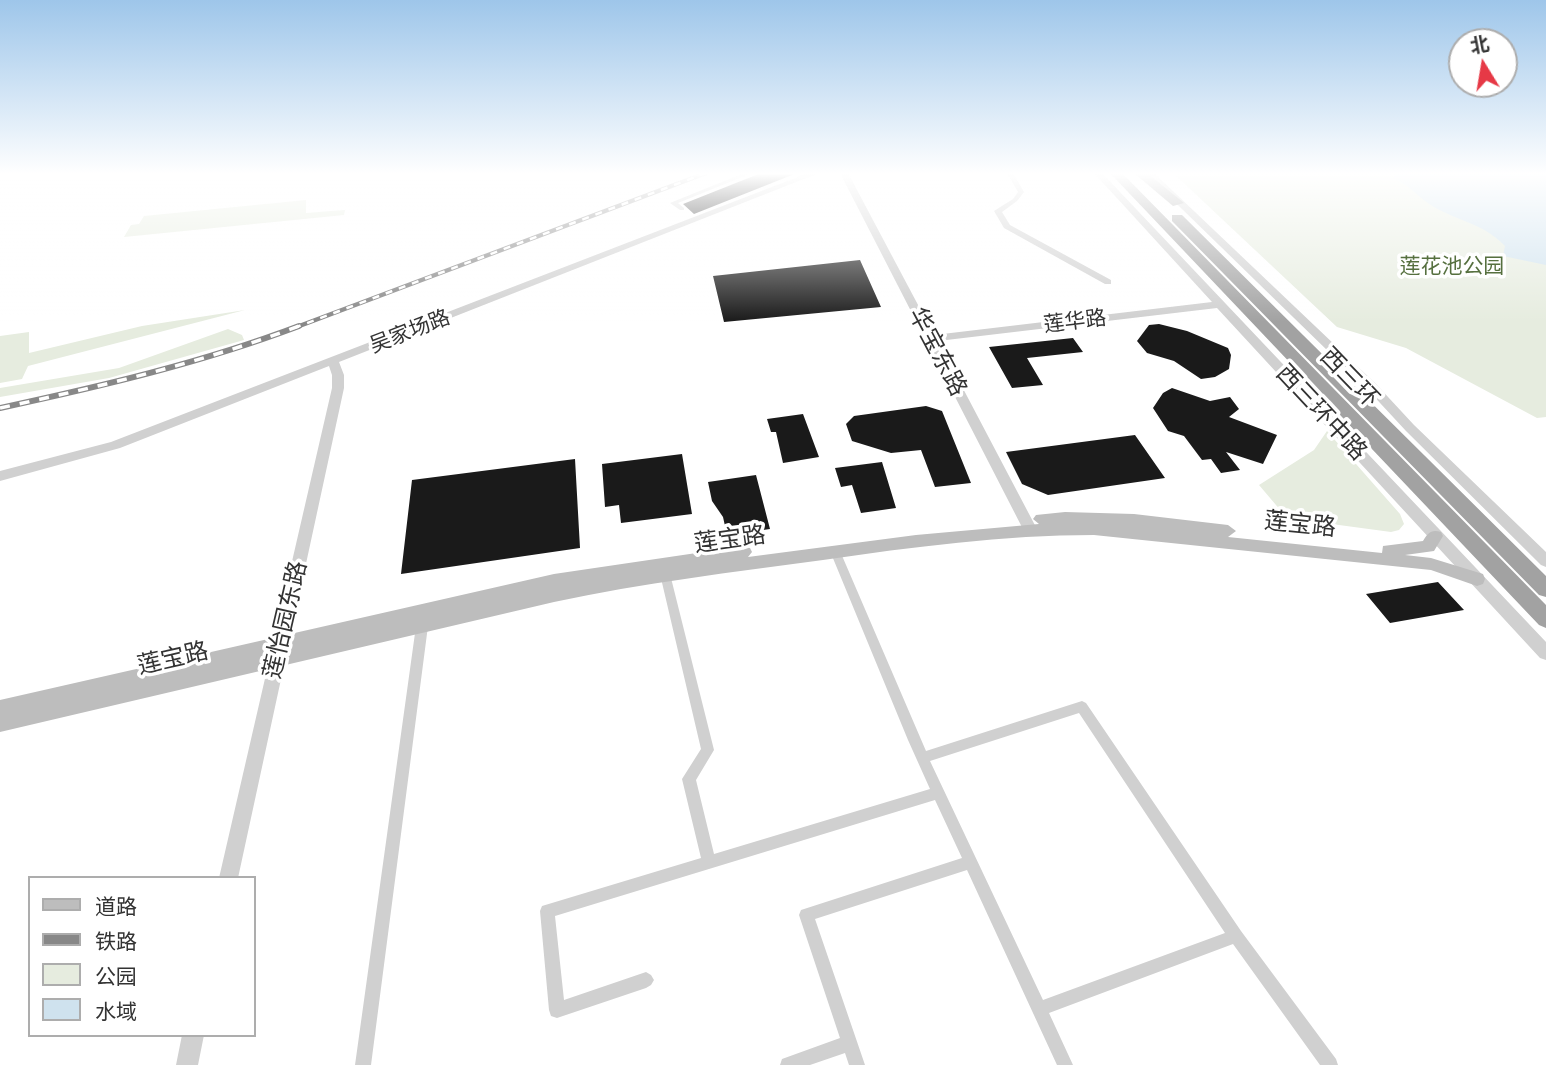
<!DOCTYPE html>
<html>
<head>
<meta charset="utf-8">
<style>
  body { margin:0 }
  #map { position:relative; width:1546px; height:1065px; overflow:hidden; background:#fff; font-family:"PT Sans Narrow","Noto Sans SC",sans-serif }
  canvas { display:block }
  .legend { position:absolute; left:28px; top:876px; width:228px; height:161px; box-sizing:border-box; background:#fff; border:2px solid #adadad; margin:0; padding:9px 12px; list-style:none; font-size:21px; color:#333 }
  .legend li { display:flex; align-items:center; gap:14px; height:35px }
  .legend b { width:35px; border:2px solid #adadad }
  .north { position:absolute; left:1448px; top:28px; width:70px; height:70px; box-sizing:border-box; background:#fff; border:2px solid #adadad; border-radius:50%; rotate:349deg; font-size:19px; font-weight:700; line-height:28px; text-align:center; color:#333 }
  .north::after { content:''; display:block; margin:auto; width:24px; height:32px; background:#e63946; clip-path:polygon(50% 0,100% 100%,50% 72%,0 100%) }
</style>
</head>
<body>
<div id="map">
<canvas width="1546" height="1065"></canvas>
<ul class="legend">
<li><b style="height:9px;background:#bdbdbd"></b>道路</li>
<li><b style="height:9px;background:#888"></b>铁路</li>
<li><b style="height:19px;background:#e6ecdf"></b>公园</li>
<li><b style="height:19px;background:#cfe2ee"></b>水域</li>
</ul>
<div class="north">北</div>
</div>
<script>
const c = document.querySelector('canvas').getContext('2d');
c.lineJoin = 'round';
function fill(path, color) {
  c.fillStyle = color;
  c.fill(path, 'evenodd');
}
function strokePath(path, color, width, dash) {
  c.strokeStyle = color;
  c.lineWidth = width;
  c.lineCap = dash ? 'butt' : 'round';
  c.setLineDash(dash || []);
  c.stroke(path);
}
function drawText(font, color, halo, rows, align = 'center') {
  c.font = font + ' "PT Sans Narrow","Noto Sans SC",sans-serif';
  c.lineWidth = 7;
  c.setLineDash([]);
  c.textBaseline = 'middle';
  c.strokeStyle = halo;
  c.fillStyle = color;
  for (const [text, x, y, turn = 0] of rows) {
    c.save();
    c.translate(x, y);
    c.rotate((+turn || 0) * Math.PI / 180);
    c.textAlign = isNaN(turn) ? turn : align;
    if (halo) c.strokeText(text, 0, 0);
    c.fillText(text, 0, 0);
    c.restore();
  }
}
const green = new Path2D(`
  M 1173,173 L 1546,173 L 1546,417 L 1537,418 L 1406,348 L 1337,327 Z
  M 306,200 L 306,213 L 345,210 L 344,215 L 124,237 L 131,225 L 139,224 L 144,216 Z
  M 245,310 L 28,366 L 22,379 L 0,383 L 0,336 L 29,332 L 29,353 L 142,326 Z
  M 228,329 L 242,335 L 244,340 L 109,378 L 0,397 L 0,388 L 119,368 Z
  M 1327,431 L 1400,514 L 1404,524 L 1399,530 L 1391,532 L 1287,518 L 1259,485 L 1314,450 Z`);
const water = new Path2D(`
  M 1397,173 L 1546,173 L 1546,265 L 1503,256 L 1505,246 C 1481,221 1454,221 1428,203 C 1415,194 1409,185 1393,178 Z`);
const building = new Path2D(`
  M 761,173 L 797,173 L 694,214 L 683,204 Z
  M 860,260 L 881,307 L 724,322 L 713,276 Z
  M 1159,324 L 1187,331 L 1228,348 L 1231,355 L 1229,369 L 1215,377 L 1201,379 L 1174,361 L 1147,353 L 1137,341 L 1149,325 Z
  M 1073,338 L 1083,352 L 1027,358 L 1043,385 L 1012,388 L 989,347 Z
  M 1172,388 L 1210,401 L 1230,397 L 1239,409 L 1229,417 L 1277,435 L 1263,464 L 1226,452 L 1240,470 L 1221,473 L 1211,459 L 1202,460 L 1184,436 L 1168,431 L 1153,408 L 1163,393 Z
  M 926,406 L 942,411 L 971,483 L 935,487 L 921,450 L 891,453 L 852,441 L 846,424 L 854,416 Z
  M 803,414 L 819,457 L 783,463 L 776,432 L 771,432 L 767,419 Z
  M 1135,435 L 1165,478 L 1048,495 L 1022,484 L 1006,452 Z
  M 682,454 L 692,514 L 621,523 L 619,505 L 605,507 L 602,464 Z
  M 575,459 L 580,548 L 401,574 L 412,480 Z
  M 882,462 L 896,508 L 861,513 L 852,485 L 841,487 L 835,468 Z
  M 756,475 L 770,529 L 727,535 L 723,517 L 712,501 L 708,482 Z
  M 1438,582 L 1464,610 L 1390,623 L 1366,594 Z`);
const minor = new Path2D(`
  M 744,173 L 752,173 L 678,203 L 684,208 L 684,210 L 680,210 L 670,203 Z
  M 1007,173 L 1013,173 L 1024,192 L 1017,201 L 1002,212 L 1010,225 L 1111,280 L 1111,284 L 1105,284 L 1004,228 L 994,211 L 1013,199 L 1018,192 Z
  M 835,547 L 839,548 L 840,551 L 926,751 L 1082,701 L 1086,703 L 1241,931 L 1336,1059 L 1338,1065 L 1320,1065 L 1233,944 L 1049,1013 L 1073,1065 L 1057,1065 L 967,870 L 815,919 L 865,1065 L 849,1065 L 845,1053 L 810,1065 L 780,1065 L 782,1059 L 840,1038 L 799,915 L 801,910 L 962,858 L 935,800 L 555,916 L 564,1000 L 646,972 L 651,975 L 654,980 L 651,985 L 646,988 L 557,1018 L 551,1016 L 549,1010 L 540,911 L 542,906 L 701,858 L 682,779 L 701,749 L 660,574 L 661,571 L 669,571 L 670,574 L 714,750 L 696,780 L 714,854 L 930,789 L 908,740 L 830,551 L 831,548 ZM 1079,713 L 1225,933 L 1043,1000 L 930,761 Z
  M 422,621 L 426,623 L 428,626 L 371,1065 L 355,1065 L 416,626 L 418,623 Z`);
const tertiary = new Path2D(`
  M 808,173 L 819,173 L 339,362 L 344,375 L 344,388 L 238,878 L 219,878 L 332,388 L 332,375 L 329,366 L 120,448 L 0,481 L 0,471 L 111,442 Z
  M 840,173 L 848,173 L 934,335 L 1212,302 L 1094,173 L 1102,173 L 1546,642 L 1546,660 L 1540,658 L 1217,308 L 938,341 L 1038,531 L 1031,536 L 1026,535 Z
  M 1145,173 L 1154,173 L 1376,384 L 1414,425 L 1546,552 L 1546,567 L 1541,565 L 1406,431 L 1368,390 Z
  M 182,1035 L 204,1035 L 198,1065 L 176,1065 Z`);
const secondary = new Path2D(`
  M 1065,512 L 1134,514 L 1228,525 L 1236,531 L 1228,537 L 1382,553 L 1383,546 L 1423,541 C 1428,533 1431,529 1441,532 L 1443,536 L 1434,551 L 1405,555 L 1431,558 L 1483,574 L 1485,579 L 1483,584 L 1477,586 L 1431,570 L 1094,535 C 1003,535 913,547 823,560 C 733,572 643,583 554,602 L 0,732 L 0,700 L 554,574 L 744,546 L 750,548 L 752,552 L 748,557 L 916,535 L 1039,524 L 1033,519 L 1036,515 ZM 583,582 L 554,588 L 284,650 L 554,588 Z`);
const trunk = new Path2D(`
  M 1110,173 L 1122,173 L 1546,605 L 1546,628 L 1539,625 Z
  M 1134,173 L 1147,173 L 1184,203 L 1173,206 Z
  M 1172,215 L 1182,215 L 1546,576 L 1546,597 L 1539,595 L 1172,221 Z`);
const railFar1 = new Path2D(`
  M 294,328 L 706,173`);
const rail = new Path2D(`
  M 0,408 C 102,386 201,363 299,326`);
const farParknames = [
  ["莲花池公园",1452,267]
];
const farStreetnames = [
  ["莲华路",1075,322,-7],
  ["吴家场路",410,332,-21]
];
const streetNames = [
  ["华宝东路",937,352,62],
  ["西三环",1349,378,46],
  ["西三环中路",1321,413,47],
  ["莲宝路",1300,525,6],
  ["莲宝路",730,540,-8],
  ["莲怡园东路",286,620,-77],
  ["莲宝路",173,659,-13]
];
fill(green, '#e6ecdf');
fill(water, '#cfe2ee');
fill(building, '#1a1a1a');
fill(minor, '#d0d0d0');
fill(tertiary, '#d0d0d0');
fill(secondary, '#bdbdbd');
fill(trunk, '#a2a2a2');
strokePath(railFar1, '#888', 4.5);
strokePath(rail, '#888', 6);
strokePath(railFar1, '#fff', 2.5, [7]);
strokePath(rail, '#fff', 3.5, [10]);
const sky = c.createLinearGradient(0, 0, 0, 322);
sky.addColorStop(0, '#9ec6ea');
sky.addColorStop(0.54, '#fff');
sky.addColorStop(1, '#ffffff00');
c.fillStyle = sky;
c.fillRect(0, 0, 1546, 322);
drawText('21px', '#56703f', '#fff', farParknames);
drawText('21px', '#333', '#fff', farStreetnames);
drawText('24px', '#333', '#fff', streetNames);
</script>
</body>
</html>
